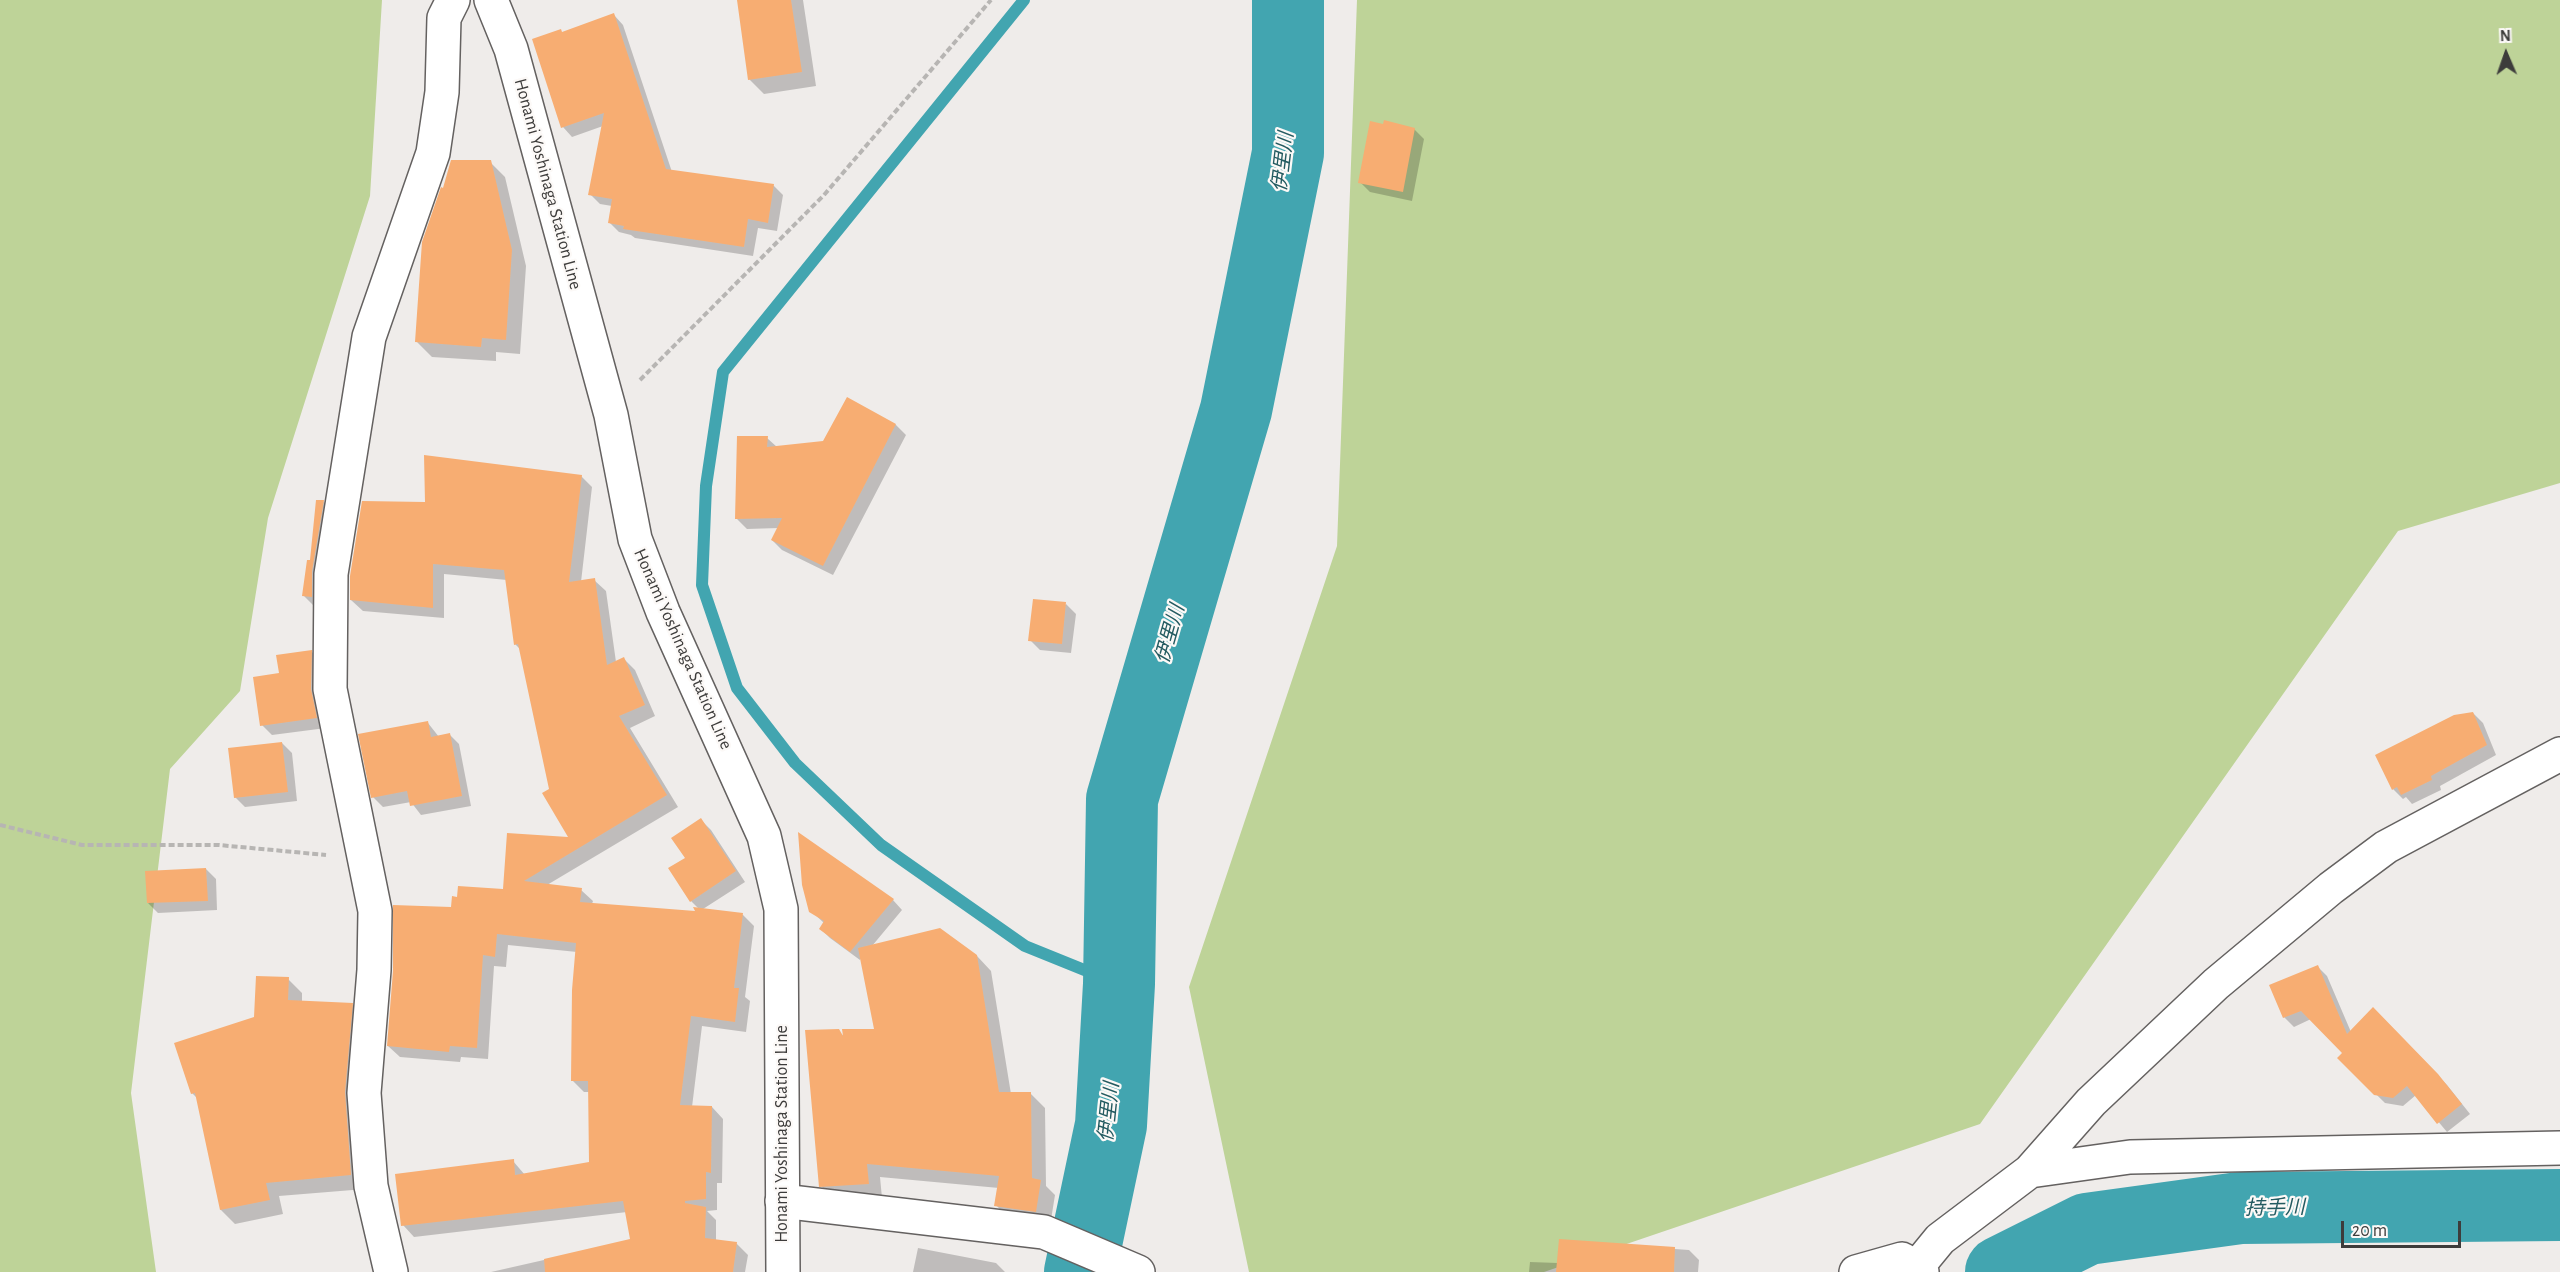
<!DOCTYPE html>
<html>
<head>
<meta charset="utf-8">
<style>
  body { margin:0 }
  #map { position:relative; width:2560px; height:1272px; overflow:hidden; background:#efecea; font-family:"Alegreya Sans",sans-serif }
  canvas { display:block }
  .north { position:absolute; left:2476px; top:24px; width:60px; height:60px; -webkit-text-stroke:4px #fcf9f7; paint-order:stroke; rotate:358deg; font-size:16px; font-weight:700; line-height:24px; text-align:center; color:#3d3c3b }
  .north::after { content:''; display:block; margin:auto; width:21px; height:27px; background:#3d3c3b; clip-path:polygon(50% 0,100% 100%,50% 72%,0 100%) }
  .scale { position:absolute; left:2341px; top:1221px; width:120px; height:27px; box-sizing:border-box; border:3px solid #3d3c3b; border-top:0; padding-left:8px; font-size:18px; line-height:21px; white-space:nowrap; color:#3d3c3b; -webkit-text-stroke:4px #fcf9f7; paint-order:stroke }
</style>
</head>
<body>
<div id="map">
<canvas width="2560" height="1272"></canvas>
<div class="north">N</div>
<div class="scale">20 m</div>
</div>
<script>
const c = document.querySelector('canvas').getContext('2d');
c.lineJoin = 'round';
function fill(path, color) {
  c.fillStyle = color;
  c.fill(path, 'evenodd');
}
function strokePath(path, color, width, dash) {
  c.strokeStyle = color;
  c.lineWidth = width;
  c.lineCap = dash ? 'butt' : 'round';
  c.setLineDash(dash || []);
  c.stroke(path);
}
function drawText(font, color, halo, rows, align = 'center') {
  c.font = font + ' "Alegreya Sans","Noto Sans JP",sans-serif';
  c.lineWidth = 4.5;
  c.setLineDash([]);
  c.textBaseline = 'middle';
  c.strokeStyle = halo;
  c.fillStyle = color;
  for (const [text, x, y, turn = 0] of rows) {
    c.save();
    c.translate(x, y);
    c.rotate((+turn || 0) * Math.PI / 180);
    c.textAlign = isNaN(turn) ? turn : align;
    if (halo) c.strokeText(text, 0, 0);
    c.fillText(text, 0, 0);
    c.restore();
  }
}
const green = new Path2D(`
  M 0,0 L 382,0 L 370,196 L 268,518 L 240,691 L 170,769 L 131,1093 L 156,1272 L 0,1272 Z
  M 1357,0 L 2560,0 L 2560,483 L 2398,531 L 1980,1124 L 1544,1272 L 1249,1272 L 1189,987 L 1337,546 Z`);
const shadow = new Path2D(`
  M 738,0 L 803,0 L 816,86 L 764,94 L 749,79 Z
  M 614,15 L 623,25 L 672,172 L 773,185 L 783,195 L 777,231 L 758,228 L 753,256 L 635,238 L 631,235 L 619,232 L 609,222 L 612,206 L 600,204 L 590,194 L 603,126 L 572,137 L 563,127 L 562,33 Z
  M 1414,129 L 1424,139 L 1412,201 L 1370,192 L 1360,182 Z
  M 490,162 L 505,177 L 526,266 L 520,354 L 496,352 L 496,361 L 432,357 L 417,342 Z
  M 847,399 L 896,425 L 906,435 L 833,575 L 782,550 L 772,540 L 779,528 L 747,529 L 737,519 L 767,438 L 777,447 L 824,443 Z
  M 581,476 L 592,487 L 581,582 L 594,580 L 606,591 L 616,662 L 624,659 L 635,670 L 655,716 L 630,728 L 678,807 L 547,885 L 581,890 L 593,901 L 592,904 L 698,912 L 699,909 L 691,901 L 687,858 L 701,820 L 711,830 L 745,882 L 703,909 L 743,915 L 754,926 L 745,997 L 750,1001 L 746,1032 L 702,1026 L 692,1107 L 712,1107 L 723,1119 L 722,1183 L 717,1183 L 717,1210 L 707,1211 L 716,1220 L 716,1241 L 736,1243 L 748,1255 L 745,1272 L 491,1272 L 632,1240 L 627,1212 L 414,1237 L 403,1225 L 513,1161 L 525,1175 L 590,1163 L 590,1092 L 584,1092 L 572,1080 L 577,952 L 508,945 L 506,967 L 494,966 L 488,1059 L 461,1057 L 460,1062 L 400,1057 L 388,1046 L 453,909 L 505,890 L 571,838 L 551,790 L 521,650 L 515,644 L 507,580 L 444,574 L 444,618 L 363,611 L 351,600 L 427,503 Z
  M 323,501 L 333,511 L 321,606 L 314,606 L 304,596 Z
  M 1066,604 L 1076,614 L 1071,653 L 1040,650 L 1030,640 Z
  M 311,651 L 321,661 L 326,728 L 272,735 L 262,725 L 280,674 Z
  M 2473,713 L 2483,723 L 2496,755 L 2440,786 L 2441,790 L 2412,804 L 2406,797 L 2403,799 L 2393,789 Z
  M 428,723 L 439,737 L 449,734 L 459,744 L 471,806 L 421,815 L 411,802 L 383,807 L 373,797 Z
  M 282,743 L 292,753 L 297,801 L 245,807 L 235,797 Z
  M 800,835 L 893,900 L 902,910 L 872,946 L 977,956 L 991,971 L 1011,1094 L 1030,1093 L 1045,1108 L 1046,1186 L 1055,1195 L 1050,1226 L 1010,1220 L 996,1205 L 999,1188 L 880,1177 L 882,1198 L 835,1200 L 821,1186 L 838,1031 L 846,1038 L 875,1030 L 861,958 L 860,960 L 830,938 L 821,929 L 824,923 L 811,911 Z
  M 206,869 L 216,879 L 217,910 L 158,913 L 148,903 Z
  M 2318,967 L 2327,976 L 2351,1032 L 2373,1009 L 2447,1085 L 2470,1114 L 2447,1132 L 2416,1095 L 2403,1106 L 2385,1103 L 2339,1058 L 2344,1053 L 2311,1019 L 2294,1027 L 2284,1017 Z
  M 288,979 L 302,993 L 302,1002 L 352,1004 L 366,1018 L 365,1189 L 279,1196 L 283,1214 L 235,1224 L 221,1210 L 197,1098 L 192,1093 Z
  M 1560,1241 L 1689,1250 L 1699,1260 L 1698,1272 L 1529,1272 L 1530,1262 L 1558,1263 Z
  M 918,1248 L 996,1263 L 1005,1272 L 913,1272 Z`);
const stream = new Path2D(`
  M 1024,0 L 723,372 L 706,486 L 702,585 L 737,688 L 795,763 L 881,845 L 1025,946 L 1119,984`);
const river = new Path2D(`
  M 1080,1272 L 1111,1125 L 1119,984 L 1122,799 L 1236,410 L 1288,153 L 1288,0
  M 2001,1272 L 2087,1229 L 2240,1208 L 2560,1205`);
const building = new Path2D(`
  M 737,0 L 791,0 L 802,72 L 748,80 Z
  M 614,13 L 666,169 L 774,184 L 768,223 L 748,219 L 744,247 L 623,229 L 624,226 L 608,223 L 612,199 L 588,195 L 604,113 L 561,128 L 532,39 L 561,29 L 562,32 Z
  M 1384,120 L 1415,128 L 1403,192 L 1358,183 L 1370,121 L 1383,124 Z
  M 451,160 L 491,160 L 512,250 L 506,340 L 482,338 L 481,347 L 415,342 L 422,242 L 441,187 L 443,188 Z
  M 847,397 L 896,424 L 823,566 L 771,540 L 782,518 L 735,519 L 737,436 L 768,436 L 767,447 L 823,441 Z
  M 424,455 L 582,475 L 569,582 L 595,578 L 607,665 L 624,657 L 645,705 L 619,716 L 667,795 L 524,881 L 582,888 L 580,902 L 695,911 L 693,907 L 743,913 L 734,988 L 739,988 L 735,1022 L 691,1016 L 680,1105 L 712,1106 L 711,1173 L 706,1172 L 706,1199 L 685,1201 L 685,1203 L 706,1207 L 705,1238 L 737,1242 L 733,1272 L 545,1272 L 544,1259 L 630,1239 L 623,1201 L 401,1226 L 395,1174 L 514,1159 L 515,1175 L 589,1162 L 588,1081 L 571,1081 L 572,990 L 576,943 L 497,934 L 495,957 L 483,955 L 477,1048 L 450,1046 L 449,1052 L 387,1046 L 393,971 L 393,905 L 451,907 L 452,896 L 457,897 L 458,886 L 503,889 L 507,833 L 568,837 L 542,793 L 549,789 L 518,644 L 514,645 L 504,570 L 433,564 L 433,608 L 350,600 L 350,576 L 362,501 L 425,502 Z
  M 316,500 L 324,500 L 312,571 L 312,597 L 302,596 L 307,560 L 310,560 Z
  M 1033,599 L 1066,602 L 1062,644 L 1028,641 Z
  M 312,650 L 311,689 L 317,718 L 260,726 L 253,677 L 279,673 L 276,655 Z
  M 2473,712 L 2487,745 L 2431,776 L 2432,780 L 2401,795 L 2397,787 L 2392,790 L 2375,755 L 2454,715 Z
  M 428,721 L 431,737 L 450,733 L 462,796 L 410,806 L 407,791 L 371,798 L 358,734 Z
  M 282,742 L 288,792 L 234,798 L 228,748 Z
  M 701,818 L 736,871 L 690,902 L 668,868 L 685,858 L 671,838 Z
  M 798,832 L 894,899 L 850,952 L 819,929 L 824,921 L 809,912 L 802,885 Z
  M 206,868 L 208,901 L 147,903 L 145,871 Z
  M 940,928 L 977,955 L 999,1092 L 1031,1092 L 1032,1178 L 1041,1180 L 1036,1212 L 994,1206 L 999,1176 L 867,1164 L 869,1184 L 819,1187 L 805,1030 L 839,1029 L 843,1036 L 842,1029 L 874,1029 L 858,948 Z
  M 2318,965 L 2347,1034 L 2373,1007 L 2438,1074 L 2462,1104 L 2437,1124 L 2407,1086 L 2393,1098 L 2374,1095 L 2337,1058 L 2342,1053 L 2301,1011 L 2283,1018 L 2269,985 Z
  M 256,976 L 289,977 L 288,1000 L 353,1003 L 345,1092 L 351,1175 L 266,1183 L 270,1200 L 220,1210 L 195,1093 L 191,1094 L 174,1043 L 254,1017 Z
  M 1559,1239 L 1675,1247 L 1674,1272 L 1556,1272 Z`);
const path = new Path2D(`
  M 640,380 L 824,195 L 991,0
  M 0,825 L 82,845 L 219,845 L 326,855`);
const street = new Path2D(`
  M 2030,1171 L 2130,1157 L 2560,1148
  M 782,1201 L 1044,1232 L 1138,1272
  M 391,1272 L 371,1186 L 364,1093 L 374,970 L 375,911 L 330,689 L 331,574 L 369,337 L 433,153 L 442,92 L 444,18 L 453,0
  M 1856,1272 L 1902,1259 L 1922,1272
  M 1913,1272 L 1940,1239 L 2030,1171 L 2091,1102 L 2216,984 L 2331,888 L 2386,847 L 2560,754`);
const secondary = new Path2D(`
  M 491,0 L 511,49 L 611,415 L 635,539 L 663,612 L 764,836 L 781,909 L 783,1272`);
const streetNames = [
  ["Honami Yoshinaga Station Line",548,184,75],
  ["Honami Yoshinaga Station Line",683,649,66],
  ["Honami Yoshinaga Station Line",782,1134,-90]
];
const waterNames = [
  ["伊里川",1283,162,-83],
  ["伊里川",1170,634,-74],
  ["伊里川",1109,1112,-84],
  ["持手川",2275,1208,-1]
];
fill(green, '#bed398');
fill(shadow, '#0003');
strokePath(stream, '#42a5b0', 12);
strokePath(river, '#42a5b0', 72);
fill(building, '#f7ad72');
strokePath(street, '#646160', 36);
strokePath(secondary, '#646160', 36);
strokePath(path, '#b7b5b3', 4, [6, 3]);
strokePath(street, '#fff', 33);
strokePath(secondary, '#fff', 33);
drawText('18px', '#3d3c3b', '#fcf9f7', streetNames);
drawText('italic 20px', '#245b61', '#fcf9f7', waterNames);
</script>
</body>
</html>
